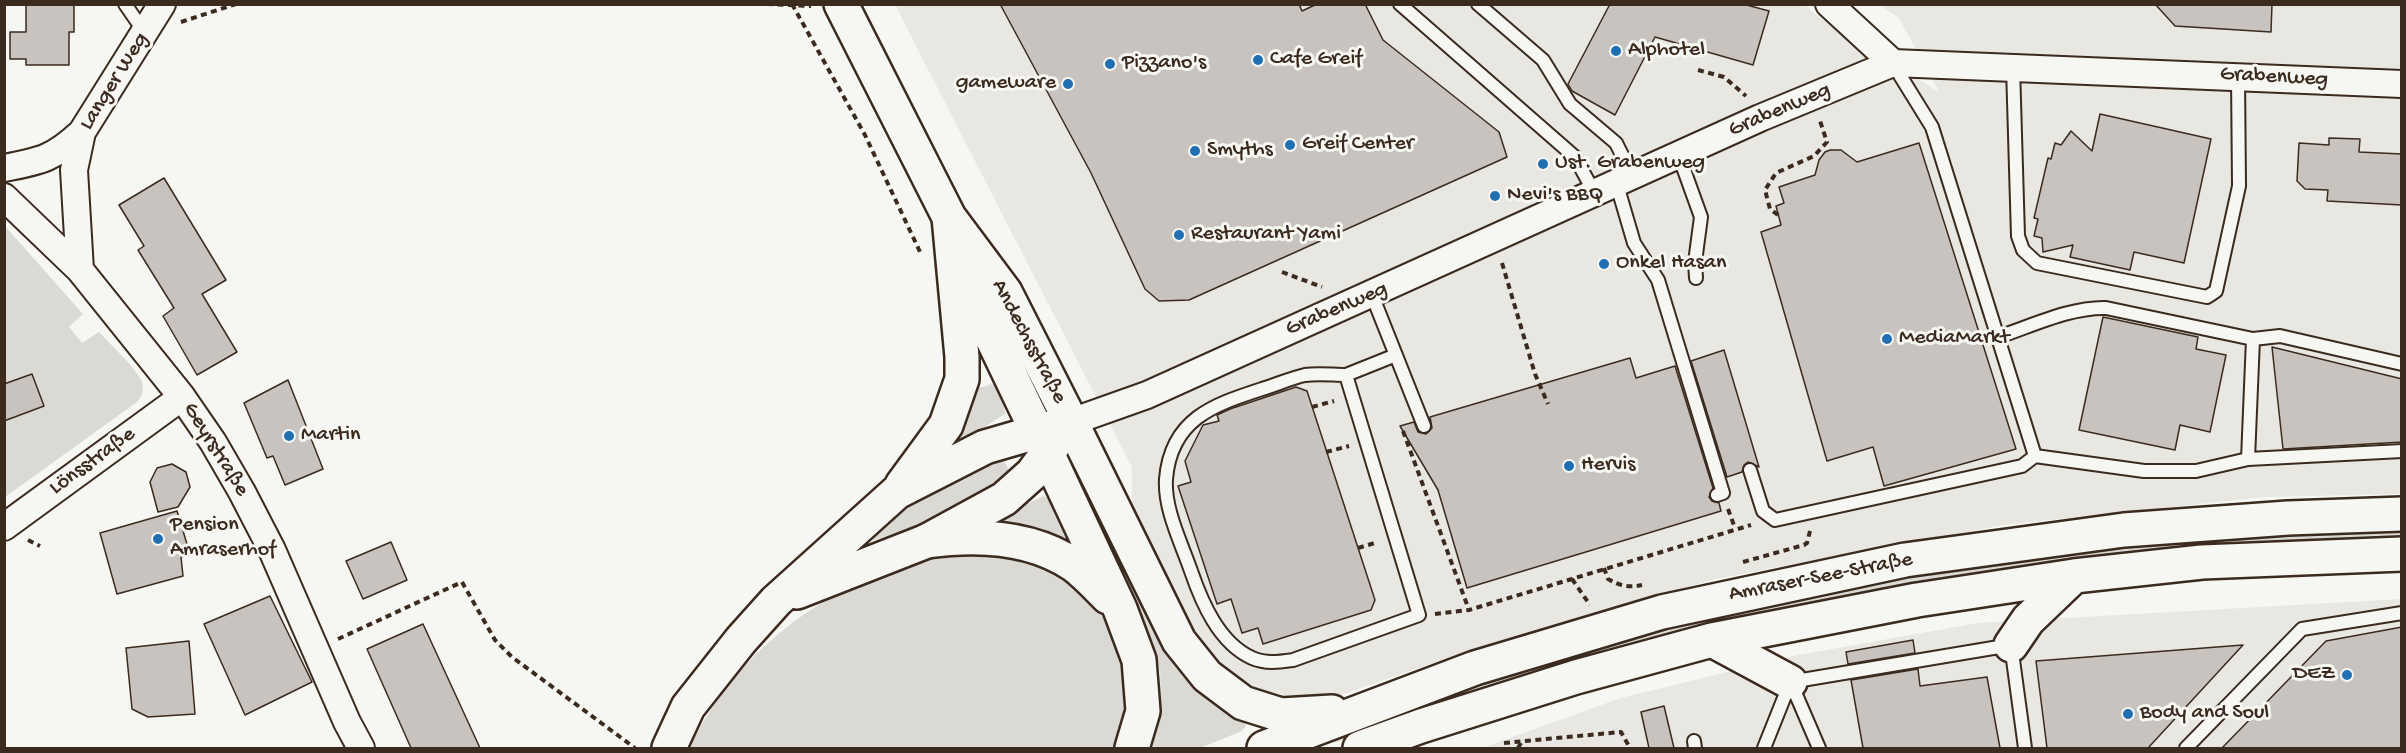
<!DOCTYPE html>
<html>
<head>
<meta charset="utf-8">
<style>
  body { margin:0 }
  #map { position:relative; width:2406px; height:753px; overflow:hidden; background:#f6f6f2; font-family:"Gochi Hand",sans-serif }
  canvas { display:block }
  .frame { position:absolute; inset:0; border:6px solid #3b2a1e; pointer-events:none }
</style>
</head>
<body>
<div id="map">
<canvas width="2406" height="753"></canvas>
<div class="frame"></div>
</div>
<script>
const c = document.querySelector('canvas').getContext('2d');
c.lineJoin = 'round';
function fill(path, color) {
  c.fillStyle = color;
  c.fill(path, 'evenodd');
}
function strokePath(path, color, width, dash) {
  c.strokeStyle = color;
  c.lineWidth = width;
  c.lineCap = dash ? 'butt' : 'round';
  c.setLineDash(dash || []);
  c.stroke(path);
}
function drawText(font, color, halo, rows, align = 'center') {
  c.font = font + ' "Gochi Hand",sans-serif';
  c.lineWidth = 6;
  c.setLineDash([]);
  c.textBaseline = 'middle';
  c.strokeStyle = halo;
  c.fillStyle = color;
  for (const [text, x, y, turn = 0] of rows) {
    c.save();
    c.translate(x, y);
    c.rotate((+turn || 0) * Math.PI / 180);
    c.textAlign = isNaN(turn) ? turn : align;
    if (halo) c.strokeText(text, 0, 0);
    c.fillText(text, 0, 0);
    c.restore();
  }
}
const built = new Path2D(`
  M 895,5 L 1805,5 L 1819,17 L 1939,92 L 1899,18 L 1880,5 L 2401,5 L 2401,494 L 2264,497 L 2003,525 L 1715,579 L 1430,664 L 1335,697 L 1299,698 L 1252,688 L 1207,656 L 1189,625 L 1132,514 L 1132,467 Z
  M 2401,599 L 2401,748 L 1482,748 L 1621,698 L 1793,656 L 1978,623 Z`);
const green = new Path2D(`
  M 4,225 L 83,314 L 69,327 L 82,343 L 99,332 C 110,344 134,366 141,380 C 145,388 142,396 137,402 L 5,497 L 5,421 L 44,405 L 32,374 L 5,384 Z
  M 994,383 L 1004,404 L 1005,414 L 959,443 L 957,442 C 958,426 972,407 974,387 L 983,387 Z
  M 1003,459 L 1011,474 C 975,501 918,527 874,540 L 871,539 C 875,522 983,463 1003,459 Z
  M 1044,496 L 1054,503 L 1071,541 L 1070,546 L 1004,529 L 1002,515 Z
  M 1099,513 L 1175,664 L 1213,702 L 1241,716 L 1246,726 L 1242,731 L 1200,748 L 1152,748 L 1161,699 L 1160,672 L 1153,643 L 1091,518 Z
  M 2401,530 L 2401,537 C 2172,543 1938,567 1715,625 C 1662,639 1610,656 1557,671 C 1513,684 1469,695 1426,709 C 1387,722 1337,748 1297,748 C 1348,730 1400,710 1452,693 C 1658,624 1873,573 2089,549 C 2193,538 2297,534 2401,530 Z
  M 995,552 L 1056,568 L 1102,607 L 1120,637 L 1131,693 L 1120,748 L 690,748 C 736,647 840,573 950,554 C 965,552 980,553 995,552 Z`);
const building = new Path2D(`
  M 26,4 L 74,4 L 74,32 L 69,32 L 69,65 L 26,65 L 26,59 L 10,59 L 10,32 L 26,32 Z
  M 1000,4 L 1299,4 L 1302,11 L 1317,4 L 1365,4 L 1383,40 L 1499,132 L 1507,157 L 1189,300 L 1159,301 L 1145,289 L 1091,173 Z
  M 1610,4 L 1743,4 L 1769,11 L 1753,65 L 1655,37 L 1615,115 L 1572,91 L 1568,84 Z
  M 2155,4 L 2272,4 L 2271,32 L 2175,26 Z
  M 2100,114 L 2211,139 L 2184,263 L 2134,252 L 2130,270 L 2070,257 L 2073,245 L 2043,252 L 2042,238 L 2034,236 L 2038,219 L 2034,218 L 2048,158 L 2051,159 L 2055,143 L 2061,145 L 2071,131 L 2092,151 Z
  M 2329,138 L 2360,139 L 2359,152 L 2402,154 L 2402,205 L 2327,201 L 2328,190 L 2305,189 L 2297,181 L 2299,143 L 2329,145 Z
  M 1919,143 L 2016,449 L 1884,486 L 1873,447 L 1827,461 L 1761,232 L 1781,225 L 1776,206 L 1784,203 L 1779,187 L 1815,175 L 1819,160 L 1825,152 L 1830,150 L 1841,150 L 1857,162 Z
  M 164,178 L 226,280 L 202,294 L 237,352 L 197,375 L 163,316 L 174,308 L 138,250 L 144,246 L 119,205 Z
  M 2103,317 L 2198,337 L 2196,349 L 2226,355 L 2210,432 L 2180,425 L 2175,450 L 2079,430 Z
  M 2272,347 L 2402,379 L 2402,442 L 2283,449 Z
  M 1724,350 L 1759,467 L 1748,462 L 1744,465 L 1742,472 L 1727,477 L 1691,361 Z
  M 1630,358 L 1636,378 L 1675,366 L 1713,488 L 1709,497 L 1712,501 L 1719,503 L 1721,511 L 1467,588 L 1438,490 L 1400,426 L 1414,422 L 1418,432 L 1426,434 L 1432,428 L 1430,417 Z
  M 32,374 L 44,406 L 4,421 L 4,384 Z
  M 288,380 L 323,469 L 285,485 L 273,456 L 267,458 L 244,403 Z
  M 1296,387 L 1307,391 L 1375,600 L 1371,610 L 1263,644 L 1258,628 L 1242,633 L 1231,599 L 1217,604 L 1178,486 L 1191,482 L 1185,461 L 1203,425 L 1219,421 L 1217,415 L 1230,409 Z
  M 172,464 L 186,472 L 190,487 L 178,507 L 158,512 L 150,482 L 157,468 Z
  M 177,511 L 190,554 L 181,557 L 183,576 L 117,594 L 100,533 Z
  M 391,542 L 407,580 L 363,599 L 346,561 Z
  M 270,596 L 312,682 L 245,715 L 204,624 Z
  M 423,624 L 480,748 L 411,748 L 367,649 Z
  M 2402,627 L 2402,748 L 2222,748 L 2326,641 Z
  M 1913,640 L 1915,653 L 1848,664 L 1846,652 Z
  M 189,641 L 195,714 L 148,717 L 132,709 L 126,648 Z
  M 2243,645 L 2148,748 L 2047,748 L 2036,661 Z
  M 1918,669 L 1920,686 L 1987,677 L 2000,748 L 1863,748 L 1851,680 Z
  M 1664,706 L 1674,748 L 1649,748 L 1641,712 Z`);
const path = new Path2D(`
  M 767,4 L 811,6
  M 792,4 L 865,135 L 921,254
  M 181,22 L 236,4
  M 1698,70 L 1724,77 L 1746,96
  M 1778,215 L 1770,209 L 1765,190 L 1776,173 L 1814,156 L 1827,142 L 1820,121
  M 1502,263 L 1535,374 L 1548,404
  M 1282,272 L 1322,287
  M 1312,407 L 1334,401
  M 1403,431 L 1469,610
  M 1326,452 L 1349,446
  M 1728,509 L 1735,528
  M 28,540 L 40,546
  M 1358,548 L 1378,542
  M 1743,562 L 1804,545 L 1807,543 L 1810,531
  M 1604,568 L 1608,579 C 1620,586 1629,588 1642,585
  M 1572,579 L 1590,605
  M 1435,614 L 1469,610 L 1751,525
  M 338,639 L 462,582 L 495,640 L 512,657 L 635,748
  M 1504,743 L 1621,732 L 1630,748
  M 1518,748 L 1521,743`);
const lane = new Path2D(`
  M 125,4 L 145,33
  M 1400,4 L 1575,157 L 1595,194
  M 1478,4 L 1543,60 L 1570,104 L 1616,143 L 1633,177
  M 1893,64 L 1932,127 L 2035,456
  M 2013,67 L 2018,236 L 2023,250 L 2037,263 L 2207,297 L 2216,291 L 2239,186 L 2238,76
  M 1679,156 L 1701,217 L 1695,262 L 1696,278
  M 1617,185 L 1634,243 L 1658,280 L 1723,493 L 1717,495
  M 1372,295 L 1424,426
  M 1998,337 C 2032,326 2070,307 2106,308 L 2253,339 L 2280,336 L 2402,364
  M 1346,375 C 1333,375 1318,373 1305,375 C 1291,378 1276,385 1262,389 C 1213,405 1171,419 1166,479 C 1164,509 1181,542 1191,571 C 1202,603 1219,643 1252,658 C 1266,664 1279,662 1293,660 L 1419,615 L 1346,375 L 1396,355
  M 2248,459 L 2253,339
  M 1750,470 L 1763,511 L 1775,520 L 2022,466 L 2035,456 L 2144,471 L 2196,471 L 2248,459 L 2402,451
  M 1790,682 L 2011,645 L 2025,748
  M 1791,683 L 1819,748
  M 1694,741 L 1695,748
  M 1764,748 L 1790,683
  M 2186,748 L 2302,629 L 2402,613`);
const street = new Path2D(`
  M 1829,4 L 1893,63
  M 4,168 C 42,161 54,158 82,132
  M 4,197 L 80,270 L 182,397 L 213,442 L 242,492 L 272,550 L 347,722 L 361,748
  M 80,270 L 74,170 L 82,132 L 162,4
  M 1071,422 L 1147,395 L 1760,118 L 1893,63 L 2402,84
  M 4,527 L 182,397`);
const secondary = new Path2D(`
  M 841,4 L 949,217 L 1005,292 L 1071,422
  M 966,273 L 973,298 L 1046,450
  M 902,485 L 946,425 L 962,379 L 962,357 L 949,217
  M 797,592 L 927,541 L 1004,499 L 1032,474 L 1063,432
  M 669,748 L 688,707 L 741,640 L 776,601 L 897,492 L 985,447 L 1071,422`);
const primary = new Path2D(`
  M 1071,422 L 1179,641 L 1207,676 L 1243,703 L 1281,715 L 1332,712
  M 1048,455 L 1120,609 L 1139,660 L 1143,711 L 1132,748
  M 927,541 C 977,534 1031,536 1074,565 C 1086,574 1097,586 1108,597
  M 1712,640 L 1790,682
  M 2011,645 L 2028,620 L 2074,576
  M 1264,748 L 1475,668 L 1662,612 L 1905,560 L 2124,530 L 2288,518 L 2402,514
  M 1360,748 L 1421,726 L 1576,677 L 1712,640 L 1917,600 L 2074,576 L 2202,562 L 2402,554`);
const markers = [
  [1616,51,6,"#1f6fb2"],
  [1258,60,6,"#1f6fb2"],
  [1110,64,6,"#1f6fb2"],
  [1068,84,6,"#1f6fb2"],
  [1290,145,6,"#1f6fb2"],
  [1195,151,6,"#1f6fb2"],
  [1543,164,6,"#1f6fb2"],
  [1495,196,6,"#1f6fb2"],
  [1179,235,6,"#1f6fb2"],
  [1604,264,6,"#1f6fb2"],
  [1887,339,6,"#1f6fb2"],
  [289,436,6,"#1f6fb2"],
  [1569,466,6,"#1f6fb2"],
  [158,539,6,"#1f6fb2"],
  [2347,675,6,"#1f6fb2"],
  [2128,714,6,"#1f6fb2"]
];
const poiNames = [
  ["Alphotel",1628,51],
  ["Cafe Greif",1270,60],
  ["Pizzano's",1122,64],
  ["gameware",1056,84,"right"],
  ["Greif Center",1302,145],
  ["Smyths",1207,151],
  ["Ust. Grabenweg",1555,164],
  ["Nevi's BBQ",1507,196],
  ["Restaurant Yami",1191,235],
  ["Onkel Hasan",1616,264],
  ["MediaMarkt",1899,339],
  ["Martin",301,436],
  ["Hervis",1581,466],
  ["Pension",170,526],
  ["Amraserhof",170,551],
  ["DEZ",2335,675,"right"],
  ["Body and Soul",2140,714]
];
const streetNames = [
  ["Grabenweg",2274,78,3],
  ["Langer Weg",115,82,-58],
  ["Grabenweg",1780,111,-23],
  ["Grabenweg",1337,310,-23],
  ["Andechsstraße",1028,342,62],
  ["Geyrstraße",215,450,58],
  ["Lönsstraße",93,462,-36],
  ["Amraser-See-Straße",1821,578,-11]
];
fill(built, '#e8e7e2');
fill(green, '#dad9d3');
fill(building, '#c8c3be');
strokePath(building, '#3b2a1e', 1.5);
strokePath(lane, '#3b2a1e', 16);
strokePath(street, '#3b2a1e', 30);
strokePath(secondary, '#3b2a1e', 38);
strokePath(primary, '#3b2a1e', 38);
strokePath(path, '#3b2a1e', 4, [6, 4.5]);
strokePath(lane, '#f6f6f2', 12);
strokePath(street, '#f6f6f2', 26);
strokePath(secondary, '#f6f6f2', 33);
strokePath(primary, '#f6f6f2', 33);
for (const [x, y, r, color] of markers) {
  const dot = new Path2D();
  dot.arc(x, y, r, 0, 2 * Math.PI);
  c.fillStyle = color;
  c.fill(dot);
  strokePath(dot, '#f6f6f2', 2);
}
drawText('22px', '#3b2a1e', '#f6f6f2', poiNames, 'left');
drawText('22px', '#3b2a1e', '#f6f6f2', streetNames);
</script>
</body>
</html>
